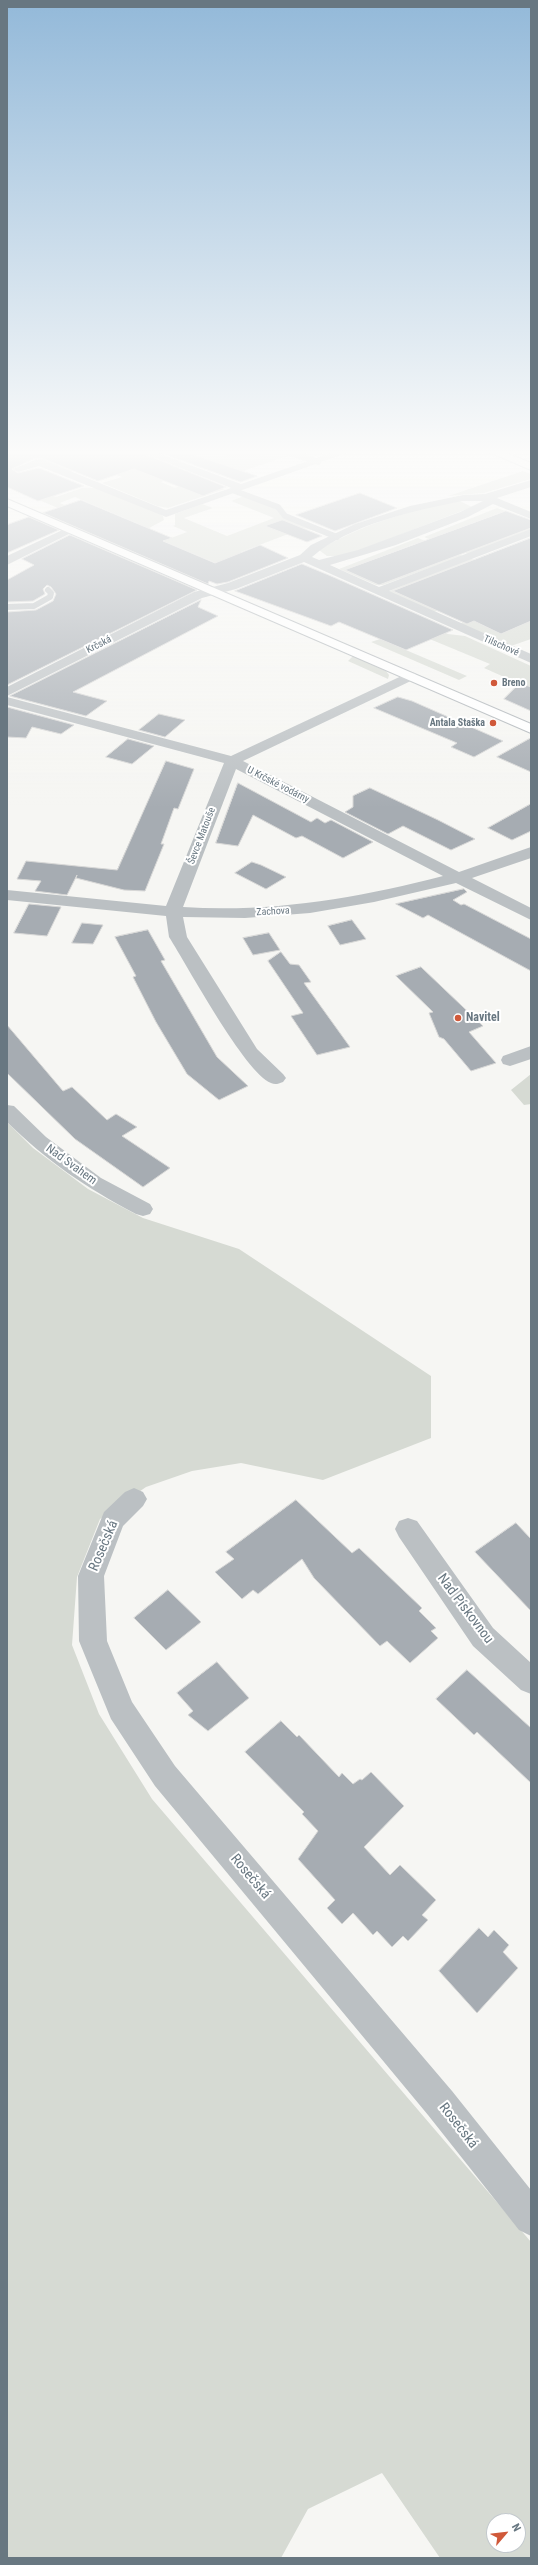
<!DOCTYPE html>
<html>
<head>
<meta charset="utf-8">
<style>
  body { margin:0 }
  #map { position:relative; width:538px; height:2565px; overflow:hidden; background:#f6f6f3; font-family:"Roboto Condensed",sans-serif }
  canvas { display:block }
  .frame { position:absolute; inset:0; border:8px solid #687781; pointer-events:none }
  .north { position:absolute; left:486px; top:2513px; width:40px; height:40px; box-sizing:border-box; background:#fff; border:1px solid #c3c9cd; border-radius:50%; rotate:62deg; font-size:11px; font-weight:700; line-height:16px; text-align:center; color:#687781 }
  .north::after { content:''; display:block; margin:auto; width:14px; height:18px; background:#d0593a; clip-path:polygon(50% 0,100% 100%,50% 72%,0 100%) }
</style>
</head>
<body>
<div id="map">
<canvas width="538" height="2565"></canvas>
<div class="frame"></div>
<div class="north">N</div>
</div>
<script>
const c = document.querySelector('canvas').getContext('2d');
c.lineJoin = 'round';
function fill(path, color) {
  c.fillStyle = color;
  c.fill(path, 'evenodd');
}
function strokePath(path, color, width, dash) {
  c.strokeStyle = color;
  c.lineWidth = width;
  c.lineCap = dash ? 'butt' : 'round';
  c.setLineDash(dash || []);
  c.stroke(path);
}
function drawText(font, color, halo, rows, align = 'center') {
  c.font = font + ' "Roboto Condensed",sans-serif';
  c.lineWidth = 4;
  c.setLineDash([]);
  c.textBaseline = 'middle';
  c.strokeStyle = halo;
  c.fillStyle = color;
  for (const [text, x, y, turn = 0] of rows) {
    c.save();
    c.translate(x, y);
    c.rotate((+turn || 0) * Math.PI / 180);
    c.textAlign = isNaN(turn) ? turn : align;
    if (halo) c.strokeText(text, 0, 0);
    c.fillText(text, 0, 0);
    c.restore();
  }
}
const green = new Path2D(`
  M 7,449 L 88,449 L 83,450 L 166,480 L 161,482 L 175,488 L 180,486 L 225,489 L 168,508 L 157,506 L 102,483 L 122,477 L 90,466 L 70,472 L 19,453 L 7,453 Z
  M 179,449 L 208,449 L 217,452 L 267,451 L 291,455 L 240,472 Z
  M 216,449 L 293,449 L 307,454 L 322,449 L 334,449 L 310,458 L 291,451 L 230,452 Z
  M 523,471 L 531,474 L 531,479 L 484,493 L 448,496 Z
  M 82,488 L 96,488 L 156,511 L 163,516 L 164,520 L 129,539 L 37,499 L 51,495 L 56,497 ZM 75,497 L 139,524 L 123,530 L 60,503 Z
  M 244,496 L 274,508 L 325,534 L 304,528 L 241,552 L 260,561 L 235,571 L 163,541 L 187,532 L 173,526 L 175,525 L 175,514 L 202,504 L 213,508 L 184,518 L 227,536 L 274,518 L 231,501 Z
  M 460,501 L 472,507 L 345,556 L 327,556 L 319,550 C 360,525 413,509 460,501 Z
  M 497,508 L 531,520 L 531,530 L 468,554 L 424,537 ZM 499,513 L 518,520 L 441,535 Z
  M 418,538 L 463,556 L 383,585 L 376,585 L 339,569 ZM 414,544 L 434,552 L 352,568 Z
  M 469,558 L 521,579 L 531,602 L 480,624 L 501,634 L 531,621 L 531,639 L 511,646 L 460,624 L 464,621 L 442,610 L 433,612 L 387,592 Z
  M 403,628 L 435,628 L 448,634 L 465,636 L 531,666 L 531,689 L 484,668 L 490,664 Z
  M 380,639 L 467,676 L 459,680 L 371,642 Z
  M 353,656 L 386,671 L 389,675 L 388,679 L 348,661 Z
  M 531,1074 L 531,1104 L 524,1105 L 511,1090 Z
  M 7,1122 L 33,1148 L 88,1189 L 143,1218 L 239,1249 L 431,1376 L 431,1438 L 323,1480 L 241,1463 L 192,1471 L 146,1487 L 100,1519 L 77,1577 L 72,1645 L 99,1714 L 152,1799 L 531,2242 L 531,2558 L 440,2558 L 382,2473 L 308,2509 L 281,2558 L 7,2558 ZM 494,2521 L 518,2521 L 518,2545 L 494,2545 Z`);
const building = new Path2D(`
  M 28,449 L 132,449 L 226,487 L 203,496 L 134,469 L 98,481 L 44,459 L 35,458 L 12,469 L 18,473 L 39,468 L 84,486 L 38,501 L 7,487 L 7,455 Z
  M 151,449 L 177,449 L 257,476 L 241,482 Z
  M 360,493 L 397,508 L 335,531 L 296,515 Z
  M 81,500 L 172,538 L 163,541 L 215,563 L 260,545 L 288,558 L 228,582 L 217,584 L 209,581 L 208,584 L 43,513 Z
  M 506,511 L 531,520 L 531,528 L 379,585 L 345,570 Z
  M 29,517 L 59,530 L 7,553 L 7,525 Z
  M 282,520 L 283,520 L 322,536 L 307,542 L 265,526 Z
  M 70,535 L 197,590 L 7,685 L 7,612 L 36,610 L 53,601 L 56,594 L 51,587 L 47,585 L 43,589 L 45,594 L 33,601 L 7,602 L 7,580 L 34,565 L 22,559 Z
  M 531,538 L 531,621 L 501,634 L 474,621 L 467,624 L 393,591 Z
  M 302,564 L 331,576 L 453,630 L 406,650 L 339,622 L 331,626 L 235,591 Z
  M 201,600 L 198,607 L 218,616 L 73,692 L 107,701 L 86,716 L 10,696 Z
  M 520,683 L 531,687 L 531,711 L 504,699 Z
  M 398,697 L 412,701 L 503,741 L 474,757 L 451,747 L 457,743 L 374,708 Z
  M 7,707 L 74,725 L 61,734 L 32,727 L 26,738 L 7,737 Z
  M 159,714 L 185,720 L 165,737 L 139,730 Z
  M 531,738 L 531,772 L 497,757 Z
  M 128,739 L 154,746 L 132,764 L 106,757 Z
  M 166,761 L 194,769 L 178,809 L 174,808 L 161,844 L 164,844 L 145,891 L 124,890 L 76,878 L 77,875 L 67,895 L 35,891 L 41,881 L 17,879 L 26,861 L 117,870 Z
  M 238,783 L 311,822 L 317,818 L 325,823 L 331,820 L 373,842 L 343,858 L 302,836 L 296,838 L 253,815 L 238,846 L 216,843 Z
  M 370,788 L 438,820 L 475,839 L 451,850 L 403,826 L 388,834 L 345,812 L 353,807 L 353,796 Z
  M 531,804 L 531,831 L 512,840 L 488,828 Z
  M 252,862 L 261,865 L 286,877 L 266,889 L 235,873 Z
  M 464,889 L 467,892 L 453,900 L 461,905 L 464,904 L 531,939 L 531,971 L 428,915 L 423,918 L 396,904 Z
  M 29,904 L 61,907 L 47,936 L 14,933 Z
  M 352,920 L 366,939 L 340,945 L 328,926 Z
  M 82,923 L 103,925 L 93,944 L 72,943 Z
  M 148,930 L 165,960 L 161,961 L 217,1057 L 248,1086 L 219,1100 L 187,1074 L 156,1022 L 133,977 L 136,976 L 115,937 Z
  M 269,933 L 280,950 L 253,955 L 243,938 Z
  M 281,952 L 290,964 L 299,965 L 311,982 L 304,983 L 350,1047 L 317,1055 L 291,1016 L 303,1013 L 268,961 Z
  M 421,967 L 483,1026 L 469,1032 L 496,1063 L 471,1071 L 444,1039 L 439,1037 L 429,1013 L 433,1012 L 396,976 Z
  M 7,1025 L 63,1091 L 72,1087 L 107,1120 L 116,1114 L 137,1127 L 122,1136 L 170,1168 L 143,1187 L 75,1139 L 7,1073 Z
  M 296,1500 L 352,1553 L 359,1548 L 422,1608 L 419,1611 L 436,1628 L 431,1631 L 438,1638 L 410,1663 L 387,1641 L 380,1646 L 314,1578 L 302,1559 L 258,1594 L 253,1590 L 242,1599 L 215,1572 L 234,1559 L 226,1552 Z
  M 516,1523 L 531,1539 L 531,1611 L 475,1552 Z
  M 168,1590 L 201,1622 L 166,1650 L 134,1618 Z
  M 217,1662 L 249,1698 L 208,1731 L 188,1715 L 193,1711 L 177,1693 Z
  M 467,1670 L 531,1728 L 531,1783 L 477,1732 L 474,1735 L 436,1699 Z
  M 281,1721 L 297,1737 L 299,1735 L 339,1777 L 342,1773 L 353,1784 L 360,1779 L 362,1780 L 371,1772 L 404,1806 L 364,1847 L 390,1875 L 400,1865 L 436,1900 L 422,1915 L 428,1920 L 408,1941 L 403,1936 L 392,1947 L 377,1931 L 373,1935 L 353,1913 L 342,1924 L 327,1908 L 335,1900 L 298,1859 L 318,1831 L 302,1814 L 304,1812 L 245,1752 Z
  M 479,1928 L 488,1937 L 494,1930 L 509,1945 L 503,1952 L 518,1968 L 477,2013 L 439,1971 Z`);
const lane = new Path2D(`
  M 213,449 L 232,454 L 282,451 L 318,462
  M 235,491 L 278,507 L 285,516 L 337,537
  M 7,607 L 34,606 L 50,597 L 51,593 L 48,590`);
const street = new Path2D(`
  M 133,449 L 147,449 L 241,484 L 343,449 L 358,449 L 166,517 L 39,466 L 18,472 L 13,469 L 35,460 L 43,460 L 166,510 L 231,488 Z
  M 531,480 L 531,487 L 497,498 L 531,512 L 531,519 L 493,504 L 468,517 L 396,545 L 330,565 L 379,587 L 531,529 L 531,536 L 389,591 L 531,654 L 531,663 L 304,562 L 236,589 L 202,598 L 7,696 L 7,687 L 194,592 L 228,583 L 300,555 L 311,545 L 355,524 L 410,506 L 463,495 L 485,494 ZM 463,501 L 483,501 L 460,512 L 358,550 L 319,560 L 312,557 C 348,525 416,510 463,501 Z
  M 71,526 L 77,529 L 75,531 L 7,565 L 7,556 Z
  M 410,672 L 415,673 L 417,676 L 415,679 L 243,761 L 459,872 L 531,847 L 531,858 L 472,878 L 531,908 L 531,920 L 456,883 L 374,902 L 310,913 L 245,918 L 183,917 L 187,937 L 257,1049 L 283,1074 L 286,1078 L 283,1082 C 278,1084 275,1085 271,1083 C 245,1073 187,965 169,937 L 166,916 L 7,900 L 7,890 L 166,906 L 224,763 L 7,705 L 7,697 L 231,756 ZM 236,769 L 443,876 C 358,898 271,913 183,907 Z
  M 531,1046 L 531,1059 L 510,1066 L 503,1064 L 501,1060 L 503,1056 Z
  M 7,1105 L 14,1106 L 46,1137 L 101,1178 L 150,1204 L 153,1209 L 150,1214 L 143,1216 L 136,1214 C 85,1187 48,1162 7,1122 Z
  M 134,1488 L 143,1492 L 147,1499 L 143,1506 L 123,1526 L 104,1576 L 107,1641 L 132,1702 L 175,1766 L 452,2091 L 531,2190 L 531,2236 L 519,2230 L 428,2115 L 155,1786 L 111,1719 L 79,1641 L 78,1576 L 104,1512 L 125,1492 Z
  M 408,1518 L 417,1521 L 493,1628 L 531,1663 L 531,1694 L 521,1690 L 473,1646 L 399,1537 L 395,1529 L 399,1521 Z`);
const secondary = new Path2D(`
  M 482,449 L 496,449 L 531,463 L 531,470 Z
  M 7,499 L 531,724 L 531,733 L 7,506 Z`);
const markers = [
  [494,683,4,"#d0593a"],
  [493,723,4,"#d0593a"],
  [458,1018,4,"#d0593a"]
];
const farStreetnames = [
  ["Krčská",99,645,-27],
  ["Tilschové",501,646,24],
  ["U Krčské vodárny",278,785,27],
  ["Ševce Matouše",202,836,-69],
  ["Zachova",273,912,-3]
];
const farPoinames = [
  ["Breno",502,683],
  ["Antala Staška",485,723,"right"]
];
const poiNames = [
  ["Navitel",466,1018]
];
const streetNames = [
  ["Nad Svahem",71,1165,36]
];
const nearStreetnames = [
  ["Rosečská",104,1546,-67],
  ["Nad Pískovnou",465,1609,53],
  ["Rosečská",250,1877,50],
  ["Rosečská",458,2126,52]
];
fill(green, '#d6dad3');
fill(building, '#a6acb2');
strokePath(building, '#d7d7d6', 1);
strokePath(secondary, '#aeb4b8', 2);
strokePath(lane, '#bbc0c3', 6);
fill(street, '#bbc0c3');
fill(secondary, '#fff');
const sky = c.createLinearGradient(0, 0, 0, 808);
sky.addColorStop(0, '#93b9d9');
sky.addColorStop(0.56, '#fbfbfa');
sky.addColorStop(1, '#fbfbfa00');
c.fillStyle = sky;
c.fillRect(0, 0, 538, 808);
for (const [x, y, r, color] of markers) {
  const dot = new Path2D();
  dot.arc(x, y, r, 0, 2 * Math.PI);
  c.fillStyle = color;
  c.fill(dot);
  strokePath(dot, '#fff', 1.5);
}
drawText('10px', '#687781', '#fff', farStreetnames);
drawText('bold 10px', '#687781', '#fff', farPoinames, 'left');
drawText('bold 12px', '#687781', '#fff', poiNames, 'left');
drawText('12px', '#687781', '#fff', streetNames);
drawText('14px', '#687781', '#fff', nearStreetnames);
</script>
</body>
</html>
